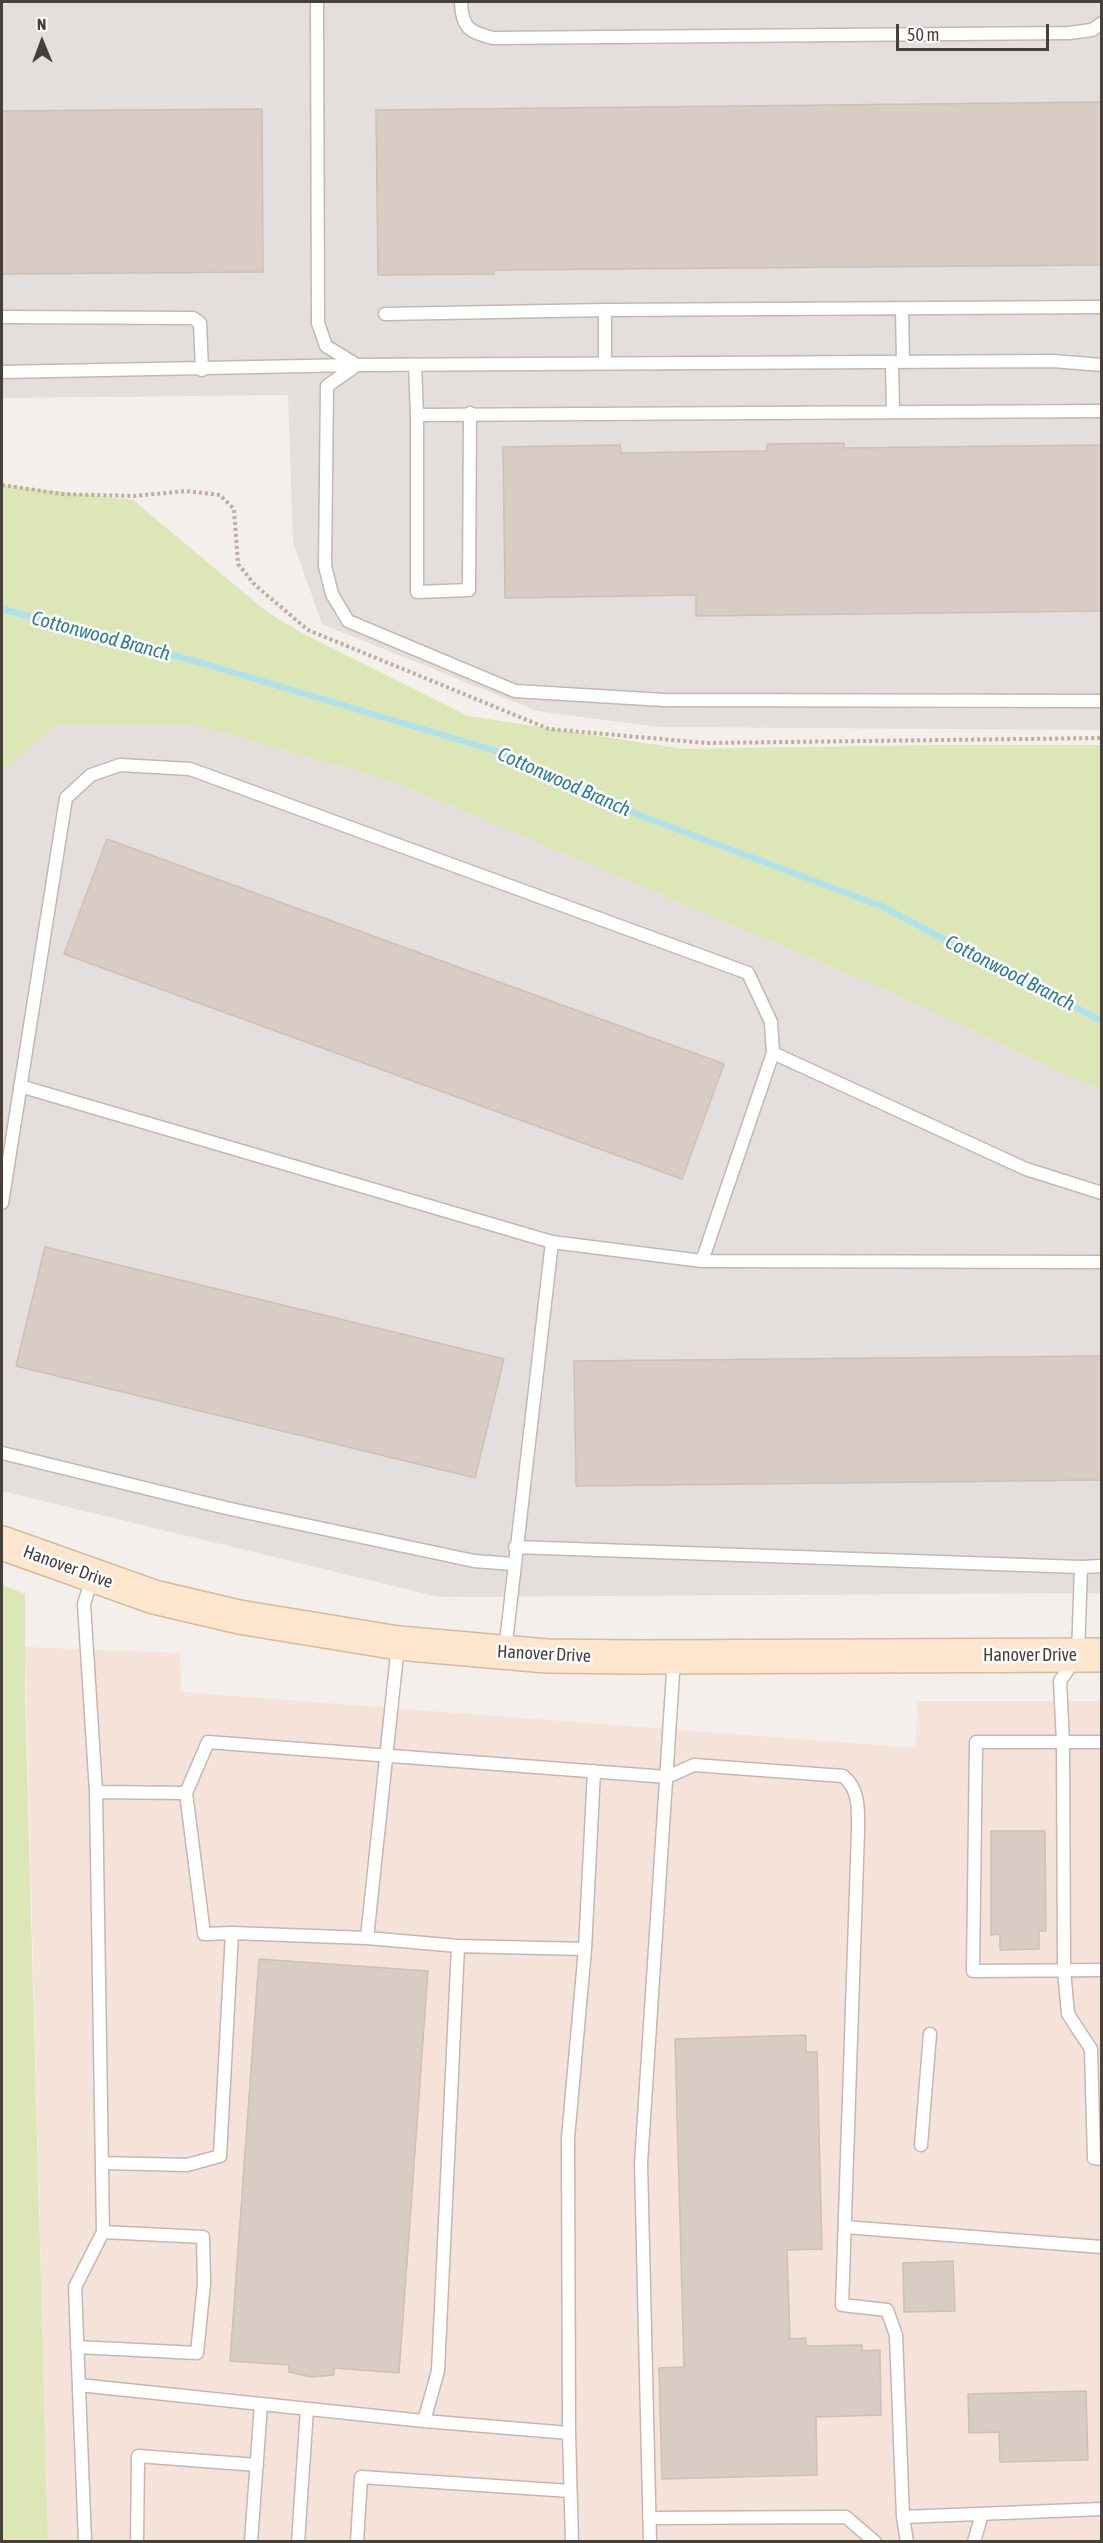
<!DOCTYPE html>
<html>
<head>
<meta charset="utf-8">
<style>
  body { margin:0 }
  #map { position:relative; width:1103px; height:2543px; overflow:hidden; background:#f5efeb; font-family:"Asap Condensed",sans-serif }
  canvas { display:block }
  .frame { position:absolute; inset:0; border:3px solid #493f39; pointer-events:none }
  .north { position:absolute; left:12px; top:12px; width:60px; height:60px; -webkit-text-stroke:4px #fff; paint-order:stroke; rotate:359deg; font-size:16px; font-weight:700; line-height:24px; text-align:center; color:#493f39 }
  .north::after { content:''; display:block; margin:auto; width:21px; height:27px; background:#493f39; clip-path:polygon(50% 0,100% 100%,50% 72%,0 100%) }
  .scale { position:absolute; left:896px; top:24px; width:153px; height:27px; box-sizing:border-box; border:3px solid #493f39; border-top:0; padding-left:8px; font-size:18px; line-height:21px; white-space:nowrap; color:#493f39; -webkit-text-stroke:4px #fff; paint-order:stroke }
</style>
</head>
<body>
<div id="map">
<canvas width="1103" height="2543"></canvas>
<div class="frame"></div>
<div class="north">N</div>
<div class="scale">50 m</div>
</div>
<script>
const c = document.querySelector('canvas').getContext('2d');
c.lineJoin = 'round';
function fill(path, color) {
  c.fillStyle = color;
  c.fill(path, 'evenodd');
}
function strokePath(path, color, width, dash) {
  c.strokeStyle = color;
  c.lineWidth = width;
  c.lineCap = dash ? 'butt' : 'round';
  c.setLineDash(dash || []);
  c.stroke(path);
}
function drawText(font, color, halo, rows, align = 'center') {
  c.font = font + ' "Asap Condensed",sans-serif';
  c.lineWidth = 5;
  c.setLineDash([]);
  c.textBaseline = 'middle';
  c.strokeStyle = halo;
  c.fillStyle = color;
  for (const [text, x, y, turn = 0] of rows) {
    c.save();
    c.translate(x, y);
    c.rotate((+turn || 0) * Math.PI / 180);
    c.textAlign = isNaN(turn) ? turn : align;
    if (halo) c.strokeText(text, 0, 0);
    c.fillText(text, 0, 0);
    c.restore();
  }
}
const commercial = new Path2D(`
  M 25,1647 L 180,1653 L 181,1692 L 916,1748 L 917,1701 L 1101,1701 L 1101,2541 L 48,2541 Z`);
const industrial = new Path2D(`
  M 2,2 L 1101,2 L 1101,730 L 658,727 L 537,711 L 322,624 L 293,542 L 288,395 L 2,398 Z
  M 56,725 L 196,725 L 394,782 L 884,989 L 1101,1091 L 1101,1593 L 439,1597 L 2,1491 L 2,771 Z`);
const green = new Path2D(`
  M 2,485 L 133,500 L 267,612 L 302,633 L 468,716 L 684,749 L 938,745 L 1101,745 L 1101,1091 L 884,989 L 394,782 L 196,725 L 56,725 L 2,771 Z
  M 2,1585 L 25,1594 L 25,1694 L 48,2542 L 2,2541 Z`);
const stream = new Path2D(`
  M 2,609 L 205,664 L 496,751 L 639,815 L 881,906 L 1102,1021`);
const building = new Path2D(`
  M 1101,102 L 1101,265 L 494,270 L 494,274 L 378,275 L 376,110 Z
  M 262,109 L 263,272 L 2,274 L 2,111 Z
  M 844,443 L 844,448 L 1101,445 L 1101,611 L 696,616 L 696,595 L 505,598 L 503,447 L 620,445 L 621,453 L 767,451 L 767,444 Z
  M 107,839 L 724,1064 L 682,1179 L 64,954 Z
  M 45,1247 L 504,1359 L 475,1478 L 16,1366 Z
  M 1101,1356 L 1101,1480 L 576,1486 L 574,1361 Z
  M 991,1831 L 1045,1831 L 1046,1931 L 1039,1931 L 1039,1949 L 1000,1950 L 1000,1934 L 991,1935 Z
  M 259,1959 L 428,1971 L 399,2373 L 334,2368 L 334,2375 L 311,2377 L 289,2372 L 289,2365 L 230,2361 Z
  M 806,2035 L 806,2052 L 817,2052 L 822,2249 L 787,2250 L 790,2339 L 806,2338 L 806,2346 L 862,2345 L 862,2351 L 880,2350 L 881,2415 L 816,2417 L 817,2475 L 662,2479 L 659,2368 L 684,2367 L 675,2039 Z
  M 953,2261 L 955,2311 L 904,2312 L 903,2263 Z
  M 1086,2391 L 1088,2460 L 1000,2462 L 999,2432 L 969,2433 L 968,2394 Z`);
const path = new Path2D(`
  M 2,485 L 62,494 L 134,496 L 186,491 L 220,495 L 234,509 L 238,564 L 255,585 L 308,630 L 549,729 L 706,743 L 1102,738`);
const lane = new Path2D(`
  M 317,2 L 318,323 L 326,346 L 357,365 L 1053,361 L 1102,365
  M 461,2 C 462,28 469,32 493,38 L 1069,33 L 1092,30 L 1102,23
  M 902,308 L 903,362
  M 385,314 L 605,310
  M 2,317 L 193,318 L 200,323 L 202,370
  M 892,362 L 893,411
  M 605,364 L 605,310 L 1102,307
  M 357,365 L 327,386 L 325,566 L 332,594 L 348,621 L 515,691 L 664,700 L 1102,701
  M 415,365 L 417,415 L 1102,411
  M 2,372 L 356,365
  M 417,415 L 417,592 L 469,590 L 470,413
  M 20,1086 L 552,1242
  M 2,1203 L 66,798 L 91,775 L 120,765 L 190,769 L 748,973 L 771,1022 L 773,1053 L 1026,1169 L 1102,1193
  M 702,1261 L 1102,1262
  M 2,1453 L 226,1508 L 474,1561 L 513,1564
  M 515,1547 L 1081,1567
  M 1102,1566 L 1081,1567 L 1078,1655 L 1060,1681 L 1063,1742 L 976,1742 L 973,1971 L 1102,1970
  M 505,1651 L 552,1242 L 702,1261 L 773,1053
  M 1102,1742 L 1063,1742 L 1064,1970 L 1068,2014 L 1091,2049 L 1094,2158 L 1102,2159
  M 96,1792 L 186,1793
  M 232,1933 L 204,1934 L 186,1793 L 208,1742 L 667,1777 L 694,1765 L 843,1776 C 860,1789 858,1811 858,1831 L 842,2305 L 887,2310 L 896,2335 L 903,2517 L 907,2542
  M 585,1949 L 594,1771
  M 921,2145 L 930,2034
  M 102,2163 L 187,2165 L 220,2156 L 232,1933 L 367,1938
  M 845,2227 L 1102,2247
  M 77,2347 L 197,2353 L 204,2284 L 203,2237 L 103,2232
  M 79,2385 L 424,2421 L 438,2371 L 458,1946 L 367,1938 L 398,1645
  M 424,2421 L 569,2433 L 568,2138 L 585,1949 L 458,1946
  M 569,2433 L 572,2542
  M 903,2517 L 1102,2509
  M 649,2518 L 846,2517 L 875,2542
  M 85,2542 L 75,2287 L 103,2232 L 96,1792 L 84,1604 L 92,1578
  M 137,2542 L 138,2456 L 257,2465
  M 251,2542 L 261,2404
  M 298,2542 L 307,2409
  M 357,2542 L 361,2477 L 570,2491
  M 650,2542 L 641,2163 L 674,1658
  M 974,2542 L 982,2514`);
const secondary = new Path2D(`
  M 2,1543 L 154,1597 L 239,1617 L 398,1643 L 547,1656 L 639,1657 L 1102,1655`);
const streetNames = [
  ["Hanover Drive",68,1567,20],
  ["Hanover Drive",544,1654,3],
  ["Hanover Drive",1030,1655]
];
const waterNames = [
  ["Cottonwood Branch",101,636,15],
  ["Cottonwood Branch",564,782,24],
  ["Cottonwood Branch",1010,973,27]
];
fill(commercial, '#f5e2d8');
fill(industrial, '#e4dfdc');
fill(green, '#dce6b6');
strokePath(stream, '#abe2ed', 6);
fill(building, '#d9ccc4');
strokePath(building, '#d0bfb4', 1.5);
strokePath(lane, '#c3b8b1', 15);
strokePath(secondary, '#d5ba9f', 36);
strokePath(path, '#c1ada0', 4, [3, 3]);
strokePath(lane, '#fff', 12);
strokePath(secondary, '#fce6cd', 33);
drawText('18px', '#493f39', '#fff', streetNames);
drawText('italic 20px', '#2f7e90', '#fff', waterNames);
</script>
</body>
</html>
